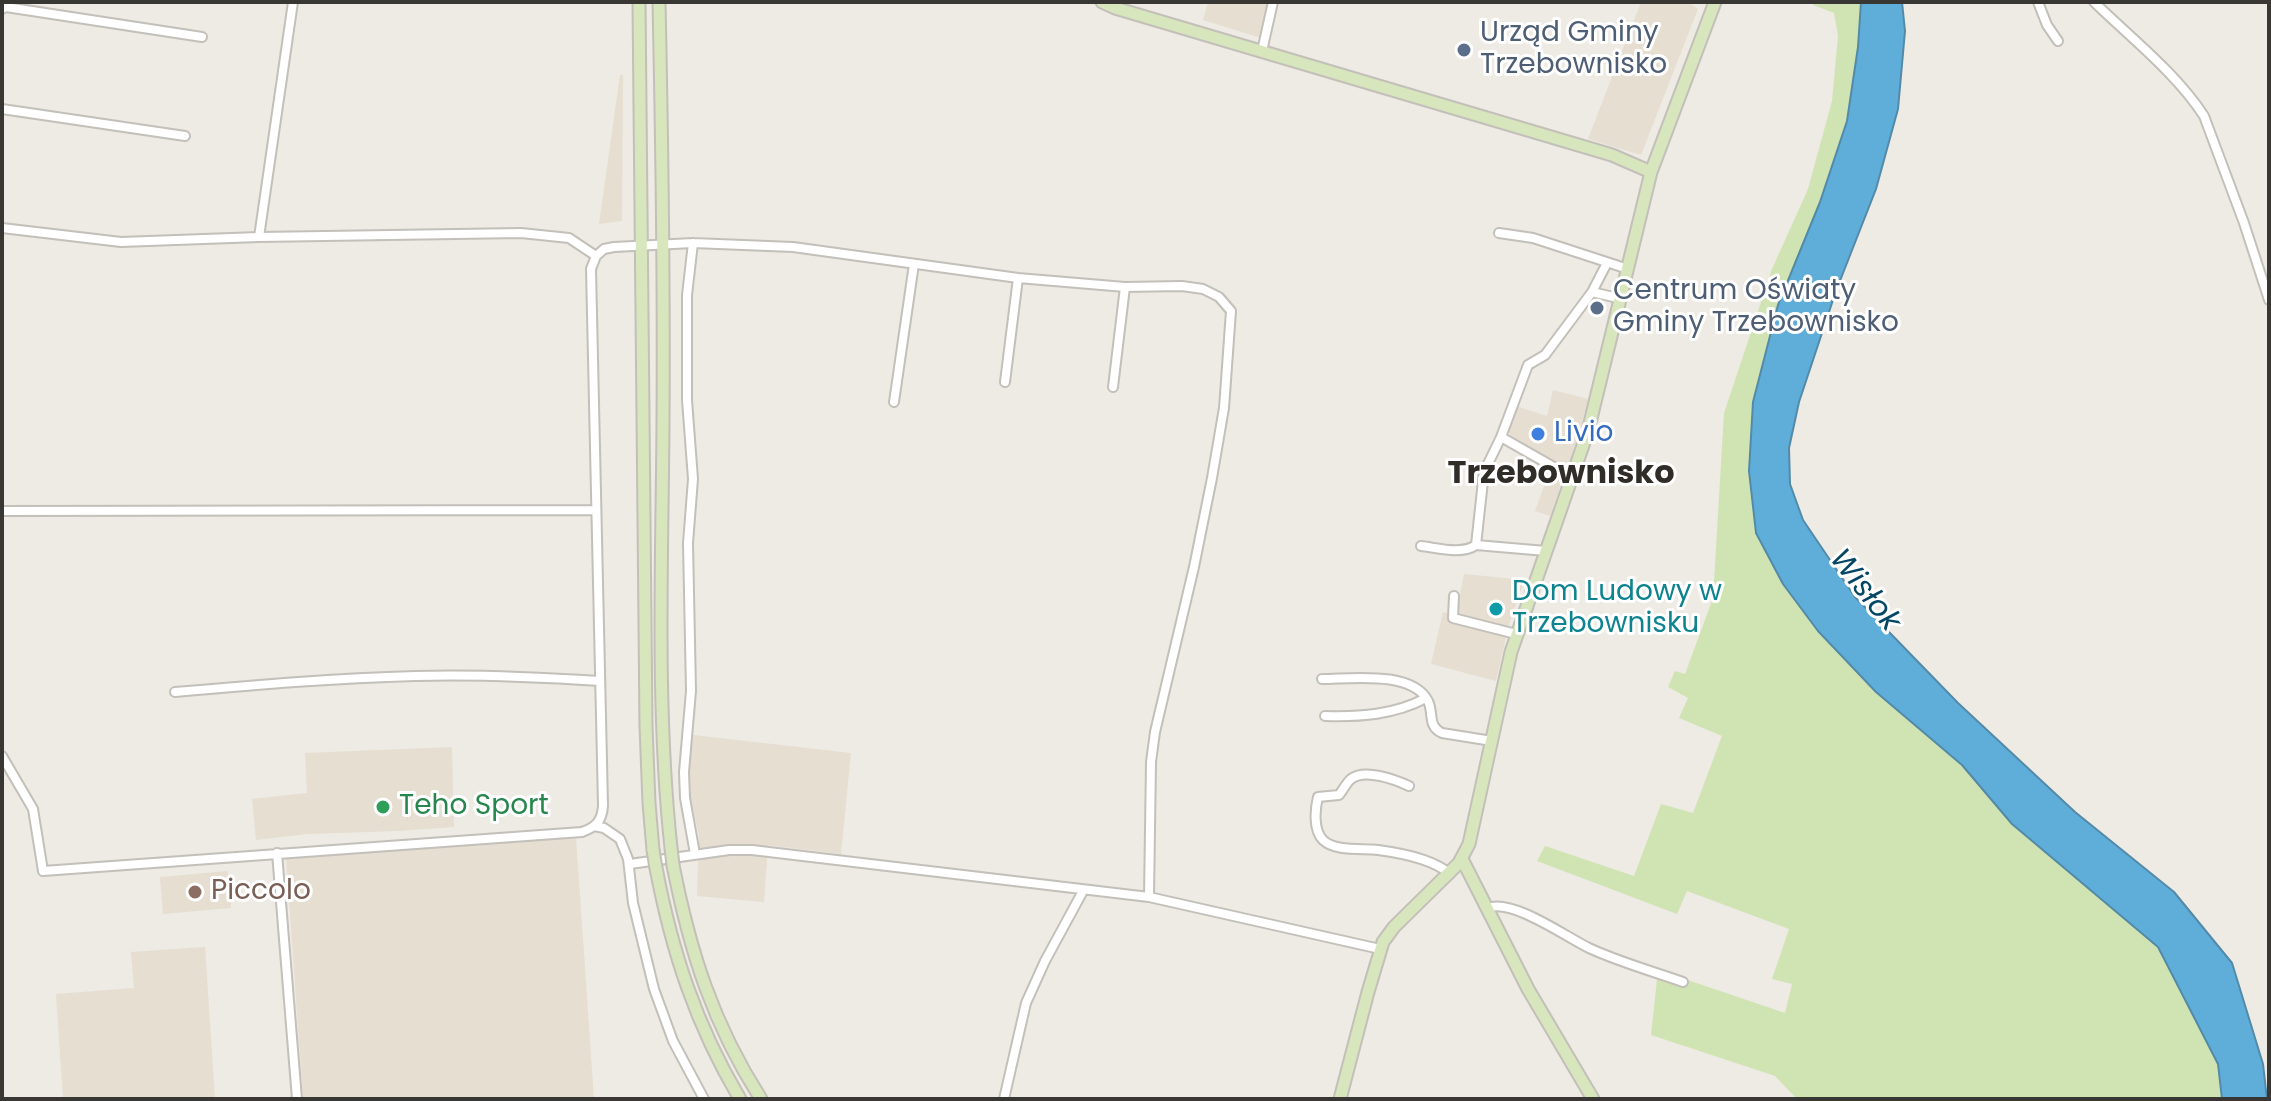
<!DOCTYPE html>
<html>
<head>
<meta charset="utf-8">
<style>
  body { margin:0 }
  #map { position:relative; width:2271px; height:1101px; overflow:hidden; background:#eeeae4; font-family:Poppins,sans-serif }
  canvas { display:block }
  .frame { position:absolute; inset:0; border:4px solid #383734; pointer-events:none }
</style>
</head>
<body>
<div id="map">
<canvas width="2271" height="1101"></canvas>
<div class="frame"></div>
</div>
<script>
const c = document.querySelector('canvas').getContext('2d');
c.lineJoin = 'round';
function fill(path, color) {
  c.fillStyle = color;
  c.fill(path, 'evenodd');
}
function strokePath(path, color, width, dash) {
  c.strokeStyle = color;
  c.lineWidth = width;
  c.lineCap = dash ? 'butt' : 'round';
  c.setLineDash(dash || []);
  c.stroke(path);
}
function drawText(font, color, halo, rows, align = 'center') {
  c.font = font + ' Poppins,sans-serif';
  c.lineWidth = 6;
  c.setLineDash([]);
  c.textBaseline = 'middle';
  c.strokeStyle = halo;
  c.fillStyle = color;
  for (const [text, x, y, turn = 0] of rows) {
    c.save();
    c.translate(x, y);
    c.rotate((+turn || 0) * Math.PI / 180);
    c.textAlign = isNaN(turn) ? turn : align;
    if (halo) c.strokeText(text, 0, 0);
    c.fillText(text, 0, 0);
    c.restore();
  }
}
const built = new Path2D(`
  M 1208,2 L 1269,2 L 1261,38 L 1203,20 Z
  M 1641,2 L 1688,2 L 1698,9 L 1641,155 L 1588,139 Z
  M 620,75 L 623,75 L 622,221 L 599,224 Z
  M 1553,390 L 1588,399 L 1578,437 L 1550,516 L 1535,511 L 1552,464 L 1513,441 L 1509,432 L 1516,406 L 1547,416 Z
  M 1464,574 L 1524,580 L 1508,628 L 1496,681 L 1431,664 L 1443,612 L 1456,615 Z
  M 693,735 L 851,753 L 841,854 L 768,845 L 764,902 L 697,896 L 699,836 L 690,796 L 689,769 Z
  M 452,747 L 454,827 L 398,831 L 307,834 L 256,840 L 252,799 L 307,793 L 305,753 Z
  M 576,837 L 594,1099 L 303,1099 L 286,857 Z
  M 228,871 L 231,908 L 163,914 L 160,877 Z
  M 205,947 L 215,1099 L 63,1099 L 56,994 L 134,988 L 131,952 Z`);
const green = new Path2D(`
  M 1814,2 L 1861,2 L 1862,5 L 1858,47 L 1847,121 L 1820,202 L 1778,305 L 1753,402 L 1783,584 L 1818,631 L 1876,692 L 1962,765 L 2012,824 L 2158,947 L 2219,1064 L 2222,1099 L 1797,1099 L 1775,1076 L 1651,1035 L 1658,970 L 1785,1013 L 1792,984 L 1772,979 L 1789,929 L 1687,891 L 1677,914 L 1537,861 L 1545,846 L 1634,876 L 1661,804 L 1693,813 L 1722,736 L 1679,718 L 1688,698 L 1668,687 L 1675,671 L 1685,674 L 1713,598 L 1724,413 L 1772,269 L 1808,189 L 1832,101 L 1838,36 L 1834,13 L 1813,5 Z`);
const water = new Path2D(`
  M 1861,2 L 1902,2 L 1905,31 L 1898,109 L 1876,189 L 1836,291 L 1799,402 L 1789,448 L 1790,484 L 1803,520 L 1855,597 L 1958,703 L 2075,812 L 2174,892 L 2232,963 L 2263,1064 L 2267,1099 L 2222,1099 L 2218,1064 L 2158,947 L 2012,824 L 1962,765 L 1876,692 L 1818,631 L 1783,584 L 1756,533 L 1749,471 L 1753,402 L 1778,305 L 1820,202 L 1847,121 L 1858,47 Z`);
const street = new Path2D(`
  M 2038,2 L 2047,25 L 2058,41
  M 2094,2 C 2131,38 2176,73 2204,116 L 2244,223 L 2269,300
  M 2,9 L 6,7 L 202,37
  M 1262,51 L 1273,2
  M 2,109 L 185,136
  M 2,228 L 121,242 L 259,237 L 521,233 L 569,238 L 596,256
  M 1499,233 L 1533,238 L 1628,269
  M 259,237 L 293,2
  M 693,243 L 687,295 L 687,400 L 693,479 L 688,543 L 691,691 L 684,772 L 685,798 L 695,854
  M 1592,292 L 1622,299
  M 1005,382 L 1018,278
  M 1113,387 L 1125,287
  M 894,402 L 914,264
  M 1501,437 L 1573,478
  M 2,511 L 596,510
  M 1421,546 C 1438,548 1462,555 1476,545
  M 1546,551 L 1476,545 L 1484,472 L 1501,437 L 1528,365 L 1545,355 L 1592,292 L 1607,263
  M 1454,596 L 1453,618 L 1516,634
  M 1322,679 C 1350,679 1412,670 1428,701 C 1434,713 1427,726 1442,733 L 1492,741
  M 175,692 C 255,685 335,678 415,676 C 477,674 538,677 600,681
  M 1325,716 C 1360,717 1394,715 1426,698
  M 2,756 L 33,809 L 43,871 L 582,832 C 596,827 602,821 603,806 L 591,269 L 596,256 L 604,249 L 614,247 L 693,243 L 793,247 L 1018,278 L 1125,287 L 1182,286 L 1203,289 L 1219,297 L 1231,311 L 1224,408 L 1212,478 L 1194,567 L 1155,732 L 1151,762 L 1149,897
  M 1409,786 C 1396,780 1365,768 1351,779 C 1347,782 1343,790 1339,795 L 1318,797 C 1315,809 1313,830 1323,840 C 1335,852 1363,848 1378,850 C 1401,853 1433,859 1450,874
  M 594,826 L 604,828 L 620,839 L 628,859 L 633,903 L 654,989 L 673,1041 L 704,1099
  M 277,853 L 297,1099
  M 630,864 L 729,850 L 752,850 L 1149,897 L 1380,949
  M 1488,908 C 1512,898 1566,937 1589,948 C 1619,962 1652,971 1683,982
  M 1004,1099 L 1026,1003 L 1045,961 L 1083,891`);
const secondary = new Path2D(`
  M 639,2 L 646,726 L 649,803 L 653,850
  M 659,2 C 662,143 664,284 663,425 C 662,565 656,708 671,848
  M 1102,2 L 1115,8 L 1612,155 L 1651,172
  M 1462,859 L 1528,989 L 1593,1099
  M 673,865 C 690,952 713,1024 761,1099
  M 656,868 C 672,952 696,1025 740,1099
  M 1340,1099 L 1368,992 L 1383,942 L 1394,927 L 1459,863 L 1469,844 L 1511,652 L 1588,431 L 1651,172 L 1715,2`);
const secondaryBridge = new Path2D(`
  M 671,848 L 673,865
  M 653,850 L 656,868`);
const markers = [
  [1464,50,8,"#5c6f8a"],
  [1597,308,8,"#5c6f8a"],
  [1538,434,8,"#3f7fe0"],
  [1496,609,8,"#0f9aa8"],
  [383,807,8,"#2e9e5b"],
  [195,892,8,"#8d6e63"]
];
const serviceNames = [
  ["Urząd Gminy",1480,34],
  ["Trzebownisko",1480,66],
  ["Centrum Oświaty",1613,292],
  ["Gminy Trzebownisko",1613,324]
];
const shopNames = [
  ["Livio",1554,434]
];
const cultureNames = [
  ["Dom Ludowy w",1512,593],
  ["Trzebownisku",1512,625]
];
const leisureNames = [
  ["Teho Sport",399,807]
];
const educationNames = [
  ["Piccolo",211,892]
];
const waterNames = [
  ["Wisłok",1864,591,52]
];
const quarterNames = [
  ["Trzebownisko",1561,475]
];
fill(built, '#e5ded1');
fill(green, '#d0e4b3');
fill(water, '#5faeda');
strokePath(water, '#538aa8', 2);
strokePath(street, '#c3bfb9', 12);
strokePath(secondary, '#c3bfb9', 15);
strokePath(street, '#fff', 8);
strokePath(secondary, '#d8e6be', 11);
strokePath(secondaryBridge, '#c3bfb9', 15, []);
strokePath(secondaryBridge, '#d8e6be', 11);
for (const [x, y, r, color] of markers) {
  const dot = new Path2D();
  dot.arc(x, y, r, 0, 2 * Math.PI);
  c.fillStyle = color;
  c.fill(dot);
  strokePath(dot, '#fff', 3);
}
drawText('28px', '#4e5e75', '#fff', serviceNames, 'left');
drawText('28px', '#366cbe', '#fff', shopNames, 'left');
drawText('28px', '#0d838f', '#fff', cultureNames, 'left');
drawText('28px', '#27864d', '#fff', leisureNames, 'left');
drawText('28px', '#785e54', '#fff', educationNames, 'left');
drawText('italic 30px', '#034765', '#fff', waterNames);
drawText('bold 32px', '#302d28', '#fff', quarterNames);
</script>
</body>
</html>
